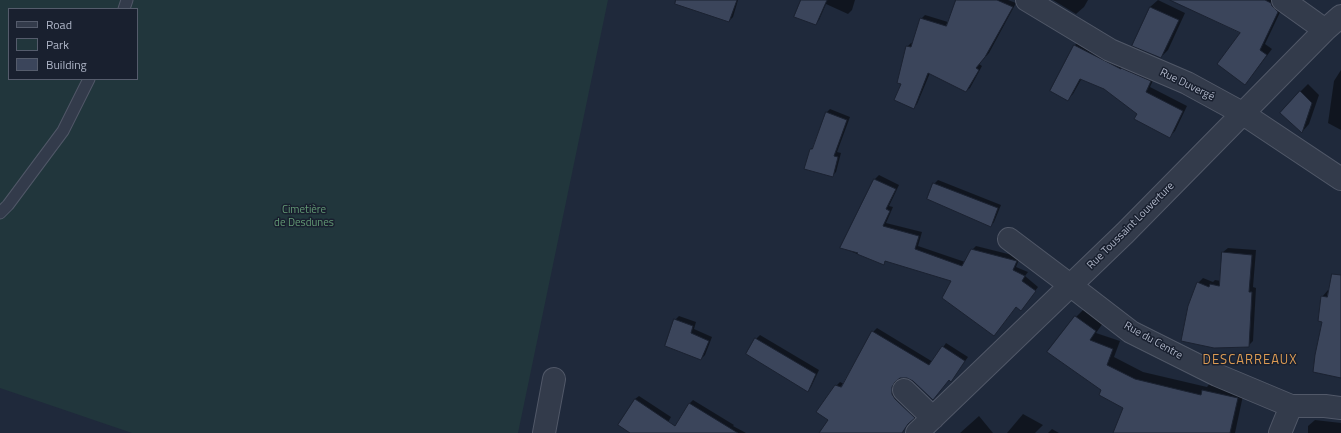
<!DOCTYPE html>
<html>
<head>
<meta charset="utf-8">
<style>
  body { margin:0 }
  #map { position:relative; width:1341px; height:433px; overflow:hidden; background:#1f293b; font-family:"Titillium Web",sans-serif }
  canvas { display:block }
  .legend { position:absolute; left:8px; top:8px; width:130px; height:72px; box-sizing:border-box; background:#19202f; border:1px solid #555c6c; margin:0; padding:5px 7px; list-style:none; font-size:12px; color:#aeb5c7 }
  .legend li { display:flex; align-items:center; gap:8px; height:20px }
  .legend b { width:20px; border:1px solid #555c6c }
</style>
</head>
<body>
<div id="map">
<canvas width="1341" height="433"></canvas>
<ul class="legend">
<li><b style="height:5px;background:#333b4b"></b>Road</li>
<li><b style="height:11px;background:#21363c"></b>Park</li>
<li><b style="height:11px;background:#3b455b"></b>Building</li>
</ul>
</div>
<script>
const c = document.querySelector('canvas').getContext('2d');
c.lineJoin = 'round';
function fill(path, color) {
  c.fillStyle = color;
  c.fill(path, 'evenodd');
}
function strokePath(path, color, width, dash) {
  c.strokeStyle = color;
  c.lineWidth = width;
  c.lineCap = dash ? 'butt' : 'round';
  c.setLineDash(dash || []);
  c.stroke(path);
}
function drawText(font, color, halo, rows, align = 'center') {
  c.font = font + ' "Titillium Web",sans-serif';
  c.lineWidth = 3;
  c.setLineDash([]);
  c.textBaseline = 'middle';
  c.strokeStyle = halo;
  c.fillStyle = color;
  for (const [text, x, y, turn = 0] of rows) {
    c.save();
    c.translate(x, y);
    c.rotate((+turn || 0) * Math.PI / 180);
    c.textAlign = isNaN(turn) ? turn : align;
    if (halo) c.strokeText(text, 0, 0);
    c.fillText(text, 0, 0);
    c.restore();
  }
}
const green = new Path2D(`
  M 0,0 L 608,0 L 518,433 L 132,433 L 0,388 ZM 9,9 L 137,9 L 137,79 L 9,79 Z`);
const shadow = new Path2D(`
  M 708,0 L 738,0 L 733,17 L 729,21 Z
  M 802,0 L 855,0 L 852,10 L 848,14 L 826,4 L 819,20 L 815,24 Z
  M 957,0 L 1008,0 L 1016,3 L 989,53 L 979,64 L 982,66 L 970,88 L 966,91 L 930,73 L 917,104 L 914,107 L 902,83 L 907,47 L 911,43 L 913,44 L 921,19 L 925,15 L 948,22 Z
  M 1053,0 L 1088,0 L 1084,7 L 1076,14 Z
  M 1158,0 L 1185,13 L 1168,50 L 1161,57 L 1150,7 Z
  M 1200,0 L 1277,0 L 1283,6 L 1265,44 L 1272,49 L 1250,78 L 1242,32 Z
  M 1080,40 L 1155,76 L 1150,87 L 1187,106 L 1175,131 L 1170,136 L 1105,88 L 1082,78 L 1073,94 L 1068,99 L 1051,90 L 1075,45 Z
  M 1341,70 L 1341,130 L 1328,123 L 1334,81 Z
  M 1308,84 L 1319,95 L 1309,124 L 1302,132 L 1300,92 Z
  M 830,109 L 850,117 L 837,152 L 841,153 L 836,172 L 832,176 L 811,149 L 814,146 L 826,113 Z
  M 879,175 L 899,185 L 889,206 L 893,207 L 886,223 L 922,232 L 918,246 L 965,262 L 972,250 L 976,246 L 1020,257 L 1016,267 L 1028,272 L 1025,276 L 1038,287 L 1024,306 L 1016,306 L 952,280 L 886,261 L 883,264 L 842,248 L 875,179 Z
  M 938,180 L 1001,205 L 994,222 L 991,226 L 934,184 Z
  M 1228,248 L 1256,250 L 1253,287 L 1256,288 L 1253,341 L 1248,346 L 1198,283 L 1203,278 L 1213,282 L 1215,280 L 1221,281 L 1223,252 Z
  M 1328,290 L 1341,292 L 1341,377 L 1323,321 L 1322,297 Z
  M 1084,309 L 1103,323 L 1096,333 L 1120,341 L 1114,357 L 1143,372 L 1207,387 L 1210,383 L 1244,391 L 1235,433 L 1114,433 L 1124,408 L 1103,390 L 1076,317 Z
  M 679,316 L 696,322 L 694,329 L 712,337 L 705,355 L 701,359 L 675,320 Z
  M 877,328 L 933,362 L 946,343 L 968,357 L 951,381 L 949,380 L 913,380 L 908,377 L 901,377 L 897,379 L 895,382 L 895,390 L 918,413 L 915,416 L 892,395 L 891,396 L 889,433 L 825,433 L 830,419 L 836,386 L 840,382 L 844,384 L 873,332 Z
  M 760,335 L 819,370 L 811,387 L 808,391 L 756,339 Z
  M 639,396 L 671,417 L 662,433 L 632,433 L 635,399 Z
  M 693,400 L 734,425 L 733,426 L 746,433 L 686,433 L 689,404 Z
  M 1023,414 L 1043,425 L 1035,433 L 1007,433 Z
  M 979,416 L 993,433 L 960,433 Z
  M 1315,420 L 1341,423 L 1341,433 L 1308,433 L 1308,426 Z
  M 1052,429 L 1059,433 L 1048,433 Z`);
const building = new Path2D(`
  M 676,0 L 737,0 L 729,22 L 675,4 Z
  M 801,0 L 827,0 L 816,25 L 794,17 Z
  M 956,0 L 997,0 L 1013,7 L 985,57 L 976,68 L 979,70 L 966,92 L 928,73 L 914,109 L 894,100 L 901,84 L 897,83 L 906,46 L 911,47 L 920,18 L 946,26 Z
  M 1170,0 L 1265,0 L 1271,3 L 1272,6 L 1278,12 L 1260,50 L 1267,55 L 1245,85 L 1217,64 L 1240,33 Z
  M 1150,7 L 1179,20 L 1161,58 L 1132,46 Z
  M 1074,45 L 1121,69 L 1121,68 L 1151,81 L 1146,92 L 1183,111 L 1170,138 L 1134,119 L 1137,114 L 1104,89 L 1080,79 L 1068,101 L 1050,91 Z
  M 1300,91 L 1312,103 L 1302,133 L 1280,113 Z
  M 826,112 L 847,120 L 834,156 L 838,157 L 833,177 L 804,169 L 810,149 L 812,149 Z
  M 874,179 L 896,189 L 886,209 L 890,211 L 883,226 L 919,236 L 915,249 L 962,266 L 971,249 L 1017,261 L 1013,270 L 1025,276 L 1022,281 L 1036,291 L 1021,311 L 1016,307 L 994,336 L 942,298 L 951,281 L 885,261 L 884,265 L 857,254 L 858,253 L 840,248 Z
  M 933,183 L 998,208 L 991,227 L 927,199 Z
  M 1222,252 L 1252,255 L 1249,292 L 1252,292 L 1249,347 L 1214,348 L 1181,341 L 1188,306 L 1197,282 L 1209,287 L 1210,284 L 1219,286 Z
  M 1332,274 L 1341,275 L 1341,378 L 1313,372 L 1315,355 L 1322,322 L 1318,321 L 1321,296 L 1327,297 Z
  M 1075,316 L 1096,331 L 1090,340 L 1113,349 L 1107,365 L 1135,379 L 1201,395 L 1202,390 L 1238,398 L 1230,433 L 1113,433 L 1123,408 L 1099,395 L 1101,390 L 1047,352 Z
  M 674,319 L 693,326 L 691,333 L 709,341 L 701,360 L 665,346 Z
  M 872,331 L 929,365 L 942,346 L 965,361 L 951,382 L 949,380 L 933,400 L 913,381 L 907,378 L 900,378 L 895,382 L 892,387 L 892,394 L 895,399 L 915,418 L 908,424 L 902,433 L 819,433 L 828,420 L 816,412 L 835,385 L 841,387 Z
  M 755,338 L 816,374 L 808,392 L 746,354 Z
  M 635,399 L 675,426 L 689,403 L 738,433 L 630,433 L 618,425 Z`);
const lane = new Path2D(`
  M 124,9 L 127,0
  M 0,213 L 8,205 L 63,131 L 89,79`);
const street = new Path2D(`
  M 1027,0 L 1110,50 L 1187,83 L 1242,113 L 1341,179
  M 1283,0 L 1325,30
  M 1009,239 L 1070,285 L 1131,332 L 1217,375 L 1291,406
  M 904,390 L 933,418
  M 544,433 L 554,379
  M 917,433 L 1125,233 L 1325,30 L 1341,16
  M 1280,433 L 1291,406 L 1325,406 L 1341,408`);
const streetNames = [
  ["Rue Duvergé",1187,85,26],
  ["Rue Toussaint Louverture",1131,226,-45],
  ["Rue du Centre",1153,341,29]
];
const parkNames = [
  ["Cimetière",304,210],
  ["de Desdunes",304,223]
];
const quarterNames = [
  ["DESCARREAUX",1250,361]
];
fill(green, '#21363c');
fill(shadow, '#0007');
fill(building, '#3b455b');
strokePath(building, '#1b2231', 1);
strokePath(lane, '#515868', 13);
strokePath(street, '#515868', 24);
strokePath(lane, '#333b4b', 11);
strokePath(street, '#333b4b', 22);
drawText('11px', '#aeb5c7', '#19202f', streetNames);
drawText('11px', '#639a75', '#19202f', parkNames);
c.letterSpacing = '1px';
drawText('13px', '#dc9b54', '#19202f', quarterNames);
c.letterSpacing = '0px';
</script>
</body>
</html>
